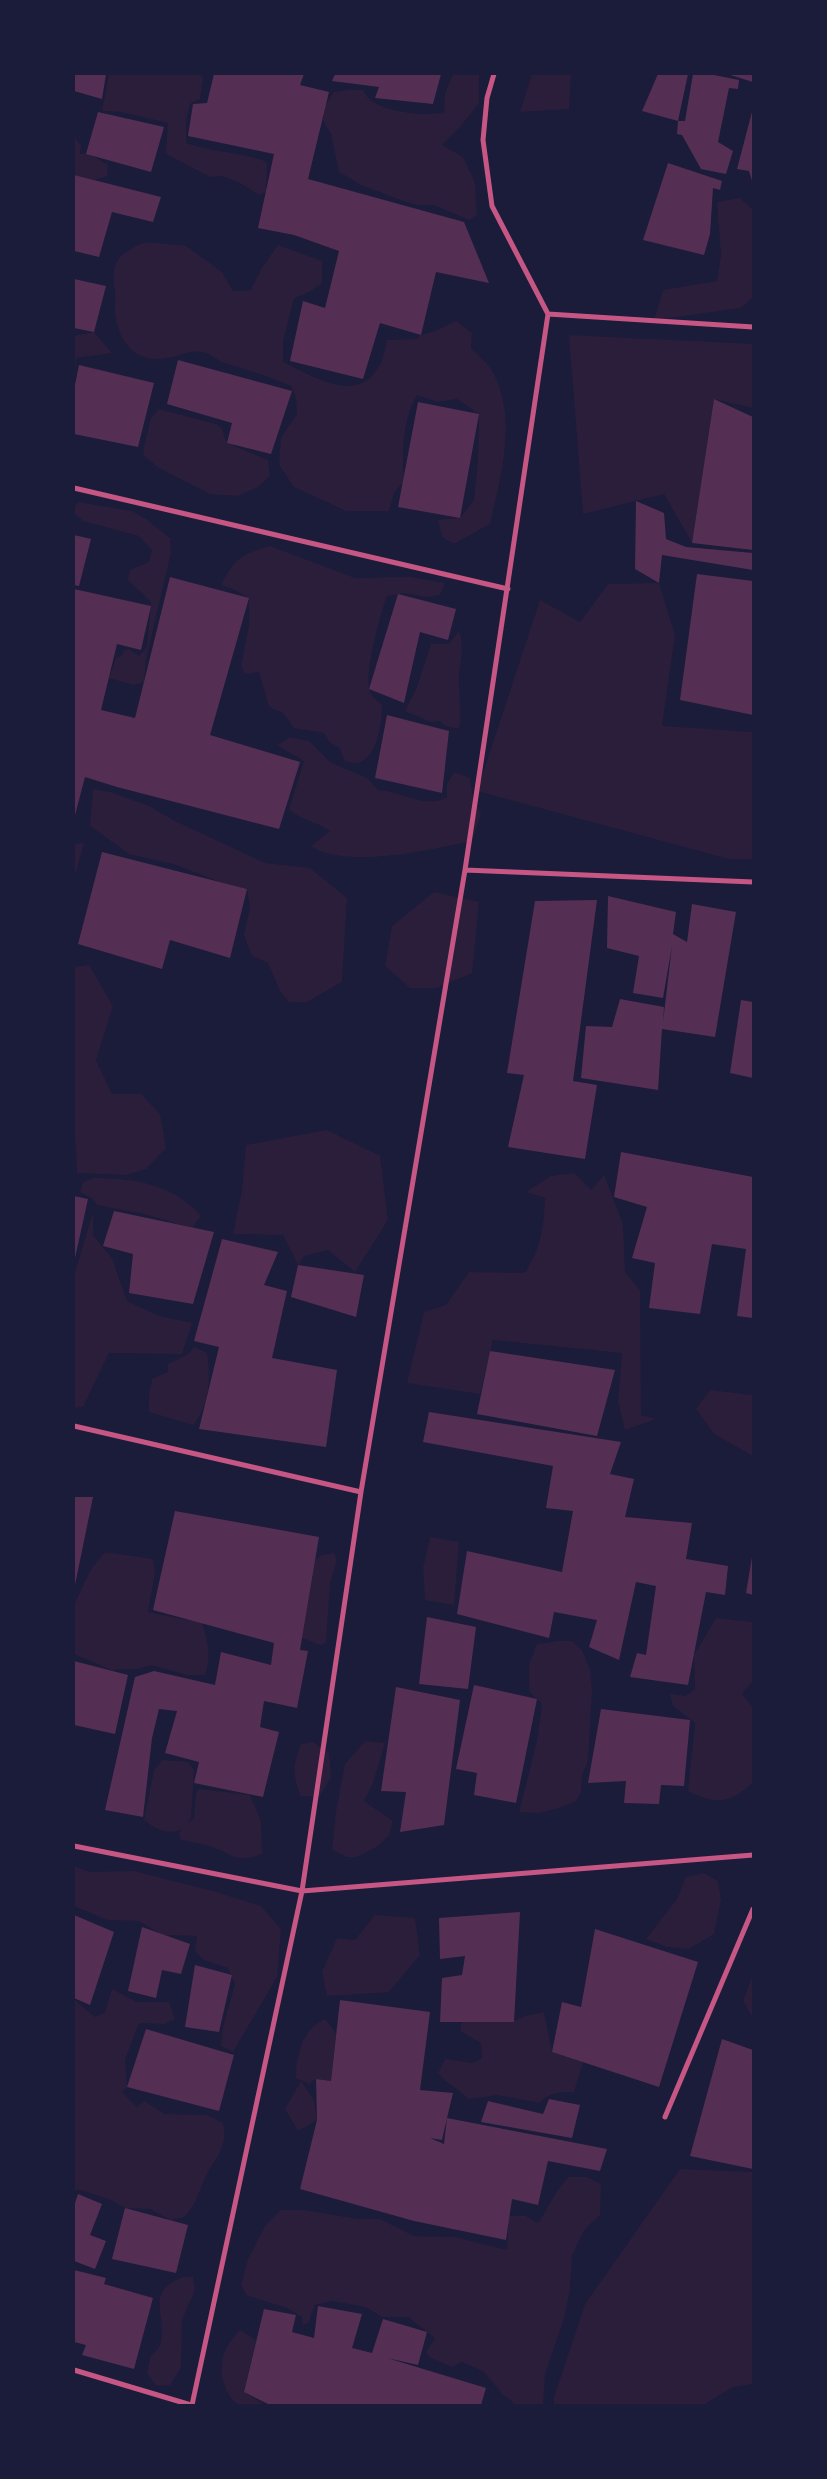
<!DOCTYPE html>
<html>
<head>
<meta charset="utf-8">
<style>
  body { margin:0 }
  #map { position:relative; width:827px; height:2479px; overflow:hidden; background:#1b1b3a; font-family:Cabin,sans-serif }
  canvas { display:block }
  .frame { position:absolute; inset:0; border:75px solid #1b1b3a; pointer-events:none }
</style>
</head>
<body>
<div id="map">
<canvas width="827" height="2479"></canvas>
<div class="frame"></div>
</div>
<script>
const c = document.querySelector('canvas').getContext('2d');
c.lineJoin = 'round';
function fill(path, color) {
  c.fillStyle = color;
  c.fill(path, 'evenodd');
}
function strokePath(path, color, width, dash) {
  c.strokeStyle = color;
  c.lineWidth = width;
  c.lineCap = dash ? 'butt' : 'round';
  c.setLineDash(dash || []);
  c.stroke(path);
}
const green = new Path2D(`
  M 109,74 L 200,74 L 203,78 L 200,99 L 190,104 L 186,120 L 186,143 C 211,152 239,152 265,161 L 267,163 L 266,192 L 259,195 L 240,183 L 222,176 L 210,177 L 166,154 L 168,123 L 121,112 L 102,111 Z
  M 453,74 L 479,74 L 479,103 L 461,126 L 442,145 L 463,157 L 475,182 L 477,215 L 469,220 L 434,205 L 417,205 L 400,200 L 361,185 L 339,172 L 331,134 L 323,120 L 325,106 L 334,92 L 348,90 L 363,90 C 366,95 368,99 373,102 C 388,112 428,117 444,112 L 445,94 Z
  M 532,74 L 571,74 L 569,109 L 520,112 Z
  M 74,137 L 81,145 L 80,154 L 90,154 L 108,165 L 107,176 L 94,180 L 74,175 Z
  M 740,198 L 753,210 L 753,297 L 741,308 L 654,320 L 663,290 L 717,281 L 721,255 L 717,202 Z
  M 145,242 L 186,246 L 222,272 L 233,291 L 251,290 L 261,269 L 278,245 L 322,261 L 322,283 L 309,292 L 294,298 L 283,342 L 283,362 C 314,376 357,406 379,366 C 384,359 385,348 387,340 L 416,339 L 421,335 L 435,331 L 456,321 L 472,333 L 471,348 C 479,356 489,364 494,374 C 517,420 501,477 490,524 L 454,544 L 442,537 L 438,520 L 460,518 L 474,500 L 478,460 L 479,414 L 457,399 L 437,402 L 417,395 C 402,421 402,452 404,481 L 394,493 L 389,511 L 346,511 L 294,487 L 279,465 L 281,438 L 297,414 L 296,397 L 291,386 C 269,376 246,370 222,362 C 216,359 209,353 202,352 C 190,350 180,356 168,358 C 137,364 119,344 115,314 C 114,306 116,299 115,291 C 110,261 118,254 145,242 Z
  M 94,332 L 112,353 L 76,358 L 74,385 L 74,336 Z
  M 569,335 L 753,344 L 753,408 L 714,399 L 692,543 L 664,494 L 583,514 Z
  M 159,409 L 216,424 L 222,429 L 227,443 L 268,460 L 270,476 L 258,487 L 238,496 L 210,494 L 159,468 L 145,457 L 143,451 L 151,418 Z
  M 78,502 L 132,511 L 146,519 L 170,538 L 171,553 L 146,659 L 144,682 L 133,685 L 109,678 L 116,658 L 122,656 L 124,650 L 129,649 L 139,656 L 147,647 L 151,602 L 128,580 L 130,570 L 149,562 L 152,550 L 139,536 L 83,521 L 74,513 L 74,508 Z
  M 270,546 L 355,578 L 411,577 L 445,583 L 440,595 L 426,597 L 405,593 L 387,596 C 381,612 362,680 371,694 C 373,698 379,702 382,705 C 382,720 378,756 360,762 C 356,764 349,762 345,761 L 339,747 L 330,743 L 324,733 L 294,728 L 283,713 L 269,707 L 259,672 L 245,674 L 241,666 L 249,625 L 249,598 L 235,590 L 221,585 C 235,558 240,555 270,546 Z
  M 659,583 L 675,635 L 662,726 L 753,732 L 753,859 L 729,859 L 477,791 L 540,600 L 580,622 L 608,584 Z
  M 459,631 C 465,647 460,661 459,677 C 458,695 463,711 459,729 L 445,726 L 440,721 L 431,722 L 405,711 L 417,687 L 431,644 L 449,644 Z
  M 290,737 L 309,741 L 330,762 L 367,778 L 378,790 C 401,791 426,810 447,797 L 447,784 L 454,772 L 470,778 L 473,798 L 481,814 L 472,841 C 432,849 347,870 311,846 L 330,831 C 316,821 301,821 289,809 L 304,761 L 277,745 Z
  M 93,789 L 110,792 L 149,806 L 175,821 L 265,863 L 310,868 L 347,898 L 342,982 L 307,1002 L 289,1002 L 280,991 L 268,963 L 252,956 L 244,935 L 250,908 L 247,889 L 220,882 L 173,864 L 129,854 L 90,826 Z
  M 84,843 L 74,879 L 74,844 Z
  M 434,892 L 479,902 L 472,973 L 437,988 L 410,988 L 385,966 L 392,926 Z
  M 89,965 L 113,1006 L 96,1060 L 112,1094 L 141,1094 L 160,1114 L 166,1148 L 146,1169 L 126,1175 L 77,1173 L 74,1117 L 74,967 Z
  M 327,1130 L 380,1156 L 388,1220 L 355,1272 L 328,1250 L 304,1256 L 298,1265 L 283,1235 L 233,1234 L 242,1190 L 246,1145 Z
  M 574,1173 L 591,1190 L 604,1175 L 623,1224 L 625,1272 L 640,1290 L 641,1415 L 656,1419 L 625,1430 L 618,1401 L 622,1353 L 493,1340 L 480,1394 L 407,1383 L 424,1312 L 446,1305 L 469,1272 L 525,1273 C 542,1244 543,1231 545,1198 L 526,1192 L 551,1176 Z
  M 94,1178 C 133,1178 174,1184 201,1216 L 192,1228 L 144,1214 L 97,1205 L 93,1199 L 80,1192 L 83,1182 Z
  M 93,1212 L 93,1235 L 112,1258 L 127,1301 L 159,1316 L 192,1323 L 182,1354 L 109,1353 L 83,1407 L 74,1408 L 74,1276 Z
  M 194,1347 L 207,1353 C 211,1377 210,1406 193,1425 L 149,1412 L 149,1396 L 152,1379 L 168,1372 L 168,1364 L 188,1354 Z
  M 710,1390 L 753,1395 L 753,1456 L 714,1434 L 696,1409 Z
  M 430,1537 L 459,1542 L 454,1605 L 425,1600 L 423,1568 Z
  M 105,1552 L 153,1559 L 155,1573 L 148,1612 L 202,1623 C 208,1642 212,1657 205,1675 L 187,1675 L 151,1665 L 138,1669 L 111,1670 L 74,1654 L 74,1605 L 91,1569 Z
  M 334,1553 L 337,1560 L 330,1583 L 326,1643 L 320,1645 L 302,1638 L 315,1560 L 322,1555 Z
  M 716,1618 L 753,1622 L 753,1681 L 742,1694 L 753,1707 L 753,1782 C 730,1804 717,1805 688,1791 L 695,1723 L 673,1706 L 670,1694 L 685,1696 L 695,1689 L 694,1655 Z
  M 557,1641 L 572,1641 L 582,1650 L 590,1670 L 592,1691 L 588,1761 L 582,1775 L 581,1792 L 576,1801 L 559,1808 L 539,1813 L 519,1812 L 537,1741 L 542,1704 L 529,1691 L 529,1665 L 537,1644 Z
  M 365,1741 L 385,1743 L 373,1783 L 364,1801 L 393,1821 L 389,1835 L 378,1846 L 357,1857 L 347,1857 L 332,1850 L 336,1811 L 345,1764 Z
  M 313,1742 L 329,1753 L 331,1777 L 320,1796 L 301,1796 C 292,1775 293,1765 301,1744 Z
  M 162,1760 L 188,1762 L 194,1770 L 191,1818 L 188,1823 L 194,1818 L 196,1793 L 199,1789 L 250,1795 L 261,1821 L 262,1854 C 233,1865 233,1853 209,1846 C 200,1843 190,1842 181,1840 L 179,1834 L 181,1830 C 166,1835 156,1829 144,1820 L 154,1770 Z
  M 74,1866 L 89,1872 L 134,1871 L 213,1891 L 261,1906 L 281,1929 L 277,1977 L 233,2052 L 221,2046 L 223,2027 L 235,1984 L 228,1968 L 204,1960 L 195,1951 L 197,1936 L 163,1935 L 138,1921 L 107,1920 L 74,1906 Z
  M 704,1873 L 718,1881 L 721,1900 L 714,1934 L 689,1949 L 667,1947 L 646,1939 L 677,1899 L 686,1877 Z
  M 375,1915 L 415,1918 L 420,1955 L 389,1992 L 327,1996 L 322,1972 L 337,1938 L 355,1940 Z
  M 753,1975 L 753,2018 L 743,2001 Z
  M 112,1989 L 137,2002 L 169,2002 L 175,2019 L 165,2024 L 139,2023 L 125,2060 L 127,2087 L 122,2092 L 137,2107 L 144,2101 L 165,2114 L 207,2115 L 223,2123 C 229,2147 214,2159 205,2178 C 197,2196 198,2201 185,2217 L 170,2220 L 150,2209 L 125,2208 L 111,2200 L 81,2190 L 74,2190 L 74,1999 L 95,2017 L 105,2012 Z
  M 544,2012 L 552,2052 L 583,2062 L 574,2092 C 560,2092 549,2092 540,2103 L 498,2095 L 468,2099 C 459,2088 445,2083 438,2073 L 445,2059 L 473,2063 L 482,2058 L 481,2043 L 460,2031 L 462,2022 L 511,2022 L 525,2016 Z
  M 325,2019 L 336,2033 L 331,2081 L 316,2079 L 309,2084 L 296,2078 C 296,2056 302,2029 325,2019 Z
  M 301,2081 L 314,2100 L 317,2120 L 298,2131 L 285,2109 Z
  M 680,2169 L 753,2172 L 753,2384 L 733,2387 L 703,2405 L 554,2405 L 554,2397 L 585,2304 Z
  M 569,2177 L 586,2177 L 601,2184 L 600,2215 L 584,2230 L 572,2256 L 570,2290 L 564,2319 L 545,2374 L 543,2405 L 514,2405 L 512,2401 L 504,2396 L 484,2372 L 462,2362 L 452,2367 L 429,2357 L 426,2352 L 435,2338 L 408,2317 L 382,2317 L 366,2307 L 331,2301 L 315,2305 L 308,2323 L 303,2325 L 302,2317 L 287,2308 L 246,2295 L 241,2284 L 248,2259 L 265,2226 L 281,2210 L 304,2210 L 358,2219 L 380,2219 L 414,2236 L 455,2237 L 507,2250 L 509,2216 L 526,2216 L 538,2223 C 549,2207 555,2190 569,2177 Z
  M 183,2277 L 193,2277 L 195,2290 L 182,2320 L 181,2368 L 170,2385 L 156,2386 L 147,2373 C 148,2368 149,2363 150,2358 C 153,2352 160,2349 161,2342 C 167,2314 144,2292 183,2277 Z
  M 240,2330 L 256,2340 L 244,2392 L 265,2405 C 258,2405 249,2407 241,2405 C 234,2404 229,2396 226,2389 C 216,2367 223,2347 240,2330 Z`);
const building = new Path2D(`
  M 74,74 L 106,74 L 102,99 L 74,91 Z
  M 214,74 L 304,74 L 300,85 L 329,92 L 308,179 L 464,222 L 489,283 L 436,272 L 421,335 L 380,323 L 363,379 L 290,361 L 303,301 L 325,308 L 339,251 L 294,235 L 258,228 L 274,154 L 188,136 L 193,104 L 207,103 Z
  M 335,74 L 441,74 L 433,104 L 375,98 L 379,87 L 332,81 Z
  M 658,74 L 688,74 L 678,121 L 642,111 Z
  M 693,74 L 709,74 L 739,80 L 738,89 L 729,88 L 718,142 L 733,151 L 726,174 L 701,169 L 682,135 L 677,134 L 678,121 L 685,121 Z
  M 727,74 L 753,74 L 753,82 Z
  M 753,108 L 753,184 L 749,171 L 737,169 Z
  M 98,112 L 164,127 L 151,172 L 86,154 Z
  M 668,163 L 722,181 L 720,190 L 713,188 L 710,234 L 704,255 L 643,240 Z
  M 74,175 L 161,197 L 153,222 L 112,212 L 99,257 L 74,251 Z
  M 74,279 L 106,286 L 94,332 L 74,328 Z
  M 178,360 L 292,391 L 271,454 L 227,443 L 232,423 L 167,404 Z
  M 79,365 L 154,383 L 138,447 L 74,434 L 74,390 Z
  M 714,399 L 753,417 L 753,550 L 692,543 Z
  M 418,402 L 479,414 L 460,518 L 398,507 Z
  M 636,501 L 664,513 L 666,539 L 686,547 L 753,553 L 753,570 L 662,555 L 659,583 L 635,569 Z
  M 74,535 L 91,539 L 79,586 L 74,585 Z
  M 697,574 L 753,581 L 753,715 L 680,700 Z
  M 170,577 L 249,598 L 210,735 L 300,762 L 279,829 L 117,787 L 85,777 L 74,819 L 74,589 L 151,606 L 141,650 L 117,644 L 101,710 L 135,718 Z
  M 398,594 L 456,609 L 448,640 L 420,632 L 404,703 L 369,689 Z
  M 387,715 L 449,731 L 442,793 L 375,778 Z
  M 102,852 L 247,889 L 230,958 L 170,940 L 162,969 L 78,944 Z
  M 608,896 L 676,912 L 673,934 L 687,942 L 692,904 L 736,912 L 715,1037 L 662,1029 L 658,1090 L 581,1078 L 586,1026 L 612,1027 L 620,999 L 664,1007 L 663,1022 L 672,946 L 663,998 L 633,993 L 639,956 L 607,948 Z
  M 597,900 L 573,1081 L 597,1085 L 585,1159 L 508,1147 L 524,1075 L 507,1073 L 535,901 Z
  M 741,1000 L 753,1002 L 753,1078 L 730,1073 Z
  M 621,1152 L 753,1177 L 753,1318 L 737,1316 L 746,1249 L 712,1244 L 700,1314 L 649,1308 L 655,1263 L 632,1258 L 647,1207 L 614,1197 Z
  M 74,1196 L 88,1199 L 75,1258 L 74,1258 Z
  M 114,1211 L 214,1232 L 193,1304 L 129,1293 L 133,1254 L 103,1246 Z
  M 222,1239 L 278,1252 L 264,1285 L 287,1291 L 272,1358 L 337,1370 L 326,1447 L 199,1429 L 219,1347 L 194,1341 Z
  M 298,1265 L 364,1275 L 356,1317 L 291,1297 Z
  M 490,1351 L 615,1370 L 597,1436 L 477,1414 Z
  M 429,1412 L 621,1442 L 610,1474 L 634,1479 L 625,1517 L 692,1523 L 686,1559 L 728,1566 L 725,1595 L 706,1592 L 688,1685 L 630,1677 L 637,1653 L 646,1655 L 656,1586 L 636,1582 L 619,1660 L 589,1647 L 597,1620 L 554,1612 L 549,1638 L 457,1614 L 467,1551 L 562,1572 L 573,1511 L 546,1508 L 553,1466 L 423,1442 Z
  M 74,1497 L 93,1497 L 75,1585 L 74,1584 Z
  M 175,1511 L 319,1537 L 300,1650 L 308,1651 L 297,1708 L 264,1701 L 260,1727 L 279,1732 L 263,1797 L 194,1783 L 199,1762 L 165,1753 L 177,1711 L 159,1709 L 152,1738 L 143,1817 L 105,1810 L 135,1677 L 154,1671 L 215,1685 L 221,1652 L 271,1665 L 274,1643 L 153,1610 Z
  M 752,1557 L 753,1557 L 753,1595 L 746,1593 Z
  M 427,1617 L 476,1627 L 468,1689 L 419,1684 Z
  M 74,1661 L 128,1675 L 115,1734 L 74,1725 Z
  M 474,1685 L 537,1699 L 516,1803 L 474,1795 L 477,1773 L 456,1769 Z
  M 396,1687 L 460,1700 L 444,1825 L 400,1832 L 406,1792 L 381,1791 Z
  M 601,1709 L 690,1720 L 684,1786 L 661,1785 L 659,1804 L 624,1803 L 626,1781 L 588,1783 Z
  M 520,1912 L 514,2022 L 440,2022 L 442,1978 L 462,1975 L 465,1956 L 440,1959 L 439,1918 Z
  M 74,1915 L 114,1932 L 90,2005 L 74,1998 Z
  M 142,1927 L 190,1944 L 181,1974 L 162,1970 L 156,1998 L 128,1991 Z
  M 595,1929 L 698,1962 L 659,2087 L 552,2052 L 562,2002 L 581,2007 Z
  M 195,1965 L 232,1975 L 219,2032 L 185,2027 Z
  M 340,2000 L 430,2012 L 420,2090 L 453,2093 L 447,2118 L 442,2140 L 430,2138 L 444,2144 L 447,2118 L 607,2149 L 600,2171 L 548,2161 L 538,2205 L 512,2199 L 506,2240 L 414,2221 L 300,2189 L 317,2120 L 316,2079 L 331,2081 Z
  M 146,2029 L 234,2055 L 219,2111 L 127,2087 Z
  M 722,2039 L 753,2050 L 753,2169 L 690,2156 Z
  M 549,2099 L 580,2105 L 572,2138 L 481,2122 L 488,2101 L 543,2114 Z
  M 78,2194 L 102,2204 L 90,2235 L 106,2241 L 95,2269 L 74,2261 L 74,2206 Z
  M 125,2208 L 188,2225 L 176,2273 L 112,2259 Z
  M 74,2270 L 106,2278 L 104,2284 L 153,2298 L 134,2369 L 82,2355 L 86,2345 L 74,2342 Z
  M 318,2306 L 362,2314 L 352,2348 L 372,2353 L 383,2319 L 427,2332 L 418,2365 L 387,2358 L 486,2388 L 481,2405 L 270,2405 L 244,2392 L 264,2309 L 296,2315 L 292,2332 L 314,2338 Z`);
const minor = new Path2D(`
  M 548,314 L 753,327
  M 74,488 L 508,589
  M 465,870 L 753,882
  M 74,1426 L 361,1492
  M 74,1846 L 302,1891 L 753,1855
  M 665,2117 L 753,1909
  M 74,2370 L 191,2405
  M 192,2405 L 302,1891 L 361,1492 L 465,870 L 548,314 L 492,206 L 483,140 L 487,98 L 494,74`);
fill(green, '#2a1e3b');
fill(building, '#542f53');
strokePath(minor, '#c65784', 5);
</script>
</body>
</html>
